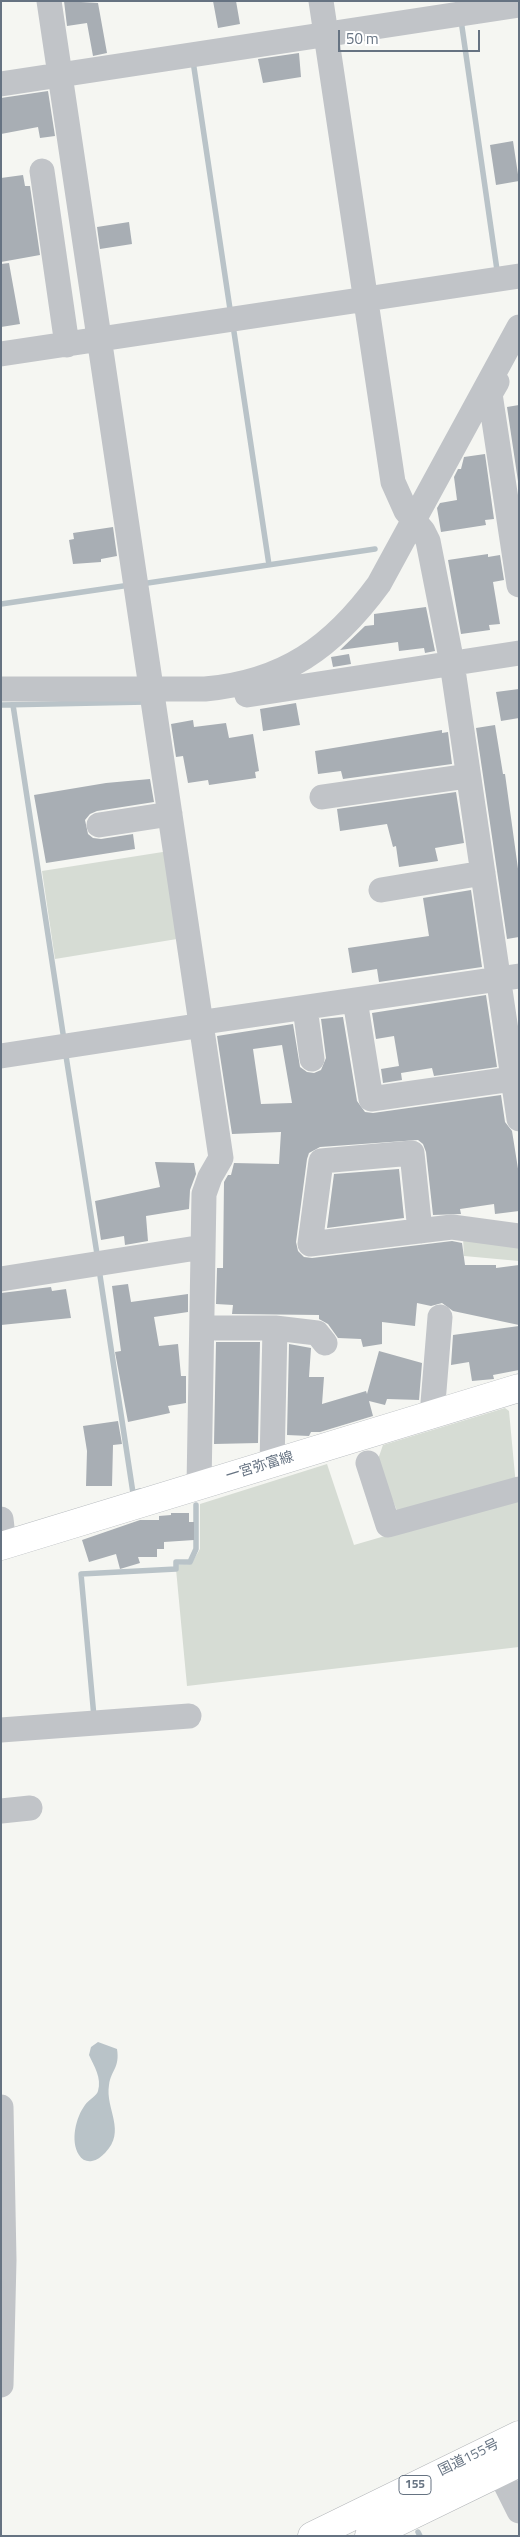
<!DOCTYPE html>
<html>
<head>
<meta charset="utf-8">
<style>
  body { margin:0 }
  #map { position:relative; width:520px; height:2537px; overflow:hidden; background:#f5f6f2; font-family:"Titillium Web",sans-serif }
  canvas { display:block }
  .frame { position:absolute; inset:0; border:2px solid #667382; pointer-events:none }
  .scale { position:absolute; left:338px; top:30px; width:142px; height:22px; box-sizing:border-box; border:2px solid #667382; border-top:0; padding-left:6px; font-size:15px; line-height:18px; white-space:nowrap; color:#667382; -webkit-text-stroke:4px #fff; paint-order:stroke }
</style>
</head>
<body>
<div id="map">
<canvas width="520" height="2537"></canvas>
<div class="frame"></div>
<div class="scale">50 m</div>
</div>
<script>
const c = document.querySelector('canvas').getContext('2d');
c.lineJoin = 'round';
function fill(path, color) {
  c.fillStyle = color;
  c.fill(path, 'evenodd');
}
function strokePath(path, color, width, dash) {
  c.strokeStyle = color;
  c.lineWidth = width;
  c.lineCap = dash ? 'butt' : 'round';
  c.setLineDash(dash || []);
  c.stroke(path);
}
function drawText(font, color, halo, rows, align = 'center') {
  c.font = font + ' "Titillium Web","Noto Sans JP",sans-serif';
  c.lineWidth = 5;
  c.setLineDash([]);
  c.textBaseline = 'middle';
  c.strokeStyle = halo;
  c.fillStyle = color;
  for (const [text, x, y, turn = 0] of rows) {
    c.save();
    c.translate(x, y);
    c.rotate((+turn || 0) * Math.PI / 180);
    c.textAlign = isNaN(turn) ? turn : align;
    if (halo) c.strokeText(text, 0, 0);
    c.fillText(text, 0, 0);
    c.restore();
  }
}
const green = new Path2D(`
  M 169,851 L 183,938 L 55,959 L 42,871 Z
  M 463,1238 L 519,1244 L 519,1261 L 464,1256 Z
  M 505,1408 L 509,1411 L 516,1486 L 400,1518 L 377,1462 L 383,1445 Z
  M 327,1464 L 354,1545 L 519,1497 L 519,1647 L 187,1686 L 176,1569 L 178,1565 L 191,1564 L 200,1549 L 200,1504 Z`);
const water = new Path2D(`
  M 98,2042 L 117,2049 C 120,2068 111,2070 109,2085 C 105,2109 127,2131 105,2153 C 101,2157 97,2160 92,2161 C 87,2162 82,2160 79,2155 C 70,2141 76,2117 85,2105 C 88,2100 97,2096 98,2091 C 102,2078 94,2066 89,2055 L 91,2047 Z`);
const stream = new Path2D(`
  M 461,20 L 497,270
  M 193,61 L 230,309
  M 234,332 L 269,565
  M 141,584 L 375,549
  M 1,604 L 130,585
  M 1,705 L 146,702
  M 13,705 L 64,1040
  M 66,1056 L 97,1254
  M 99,1269 L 133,1493 L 140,1491
  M 94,1717 L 81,1574 L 176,1569 L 176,1562 L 190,1562 L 196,1549 L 196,1505
  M 418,2532 L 420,2536`);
const building = new Path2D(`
  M 64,1 L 98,3 L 107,53 L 93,56 L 87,23 L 67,26 Z
  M 213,1 L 236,1 L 240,24 L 218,28 Z
  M 299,53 L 301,77 L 263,83 L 258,59 Z
  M 48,91 L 55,136 L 40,138 L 38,127 L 1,134 L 1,98 Z
  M 513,141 L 519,181 L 496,185 L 490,145 Z
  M 23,175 L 25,186 L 30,186 L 40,255 L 1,262 L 1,178 Z
  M 129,222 L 132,244 L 100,249 L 97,227 Z
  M 9,263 L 20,324 L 1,327 L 1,264 Z
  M 519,405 L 519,488 L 507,407 Z
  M 485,454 L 494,519 L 485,520 L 486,525 L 441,532 L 437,508 L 440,503 L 457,500 L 454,477 L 458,469 L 461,469 L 464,457 Z
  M 113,527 L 117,556 L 101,559 L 101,562 L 73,564 L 69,540 L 74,539 L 73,533 Z
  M 488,554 L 488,557 L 500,555 L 504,580 L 493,582 L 500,624 L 489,625 L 490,630 L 461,634 L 448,560 Z
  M 426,607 L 435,651 L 425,653 L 424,648 L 399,651 L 398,642 L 340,650 L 365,626 L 374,625 L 374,614 Z
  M 349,654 L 351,664 L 333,667 L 331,657 Z
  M 519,689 L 519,718 L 501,721 L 496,692 Z
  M 296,703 L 300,725 L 263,731 L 260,709 Z
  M 193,720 L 194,727 L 226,723 L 229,738 L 253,734 L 259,771 L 255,772 L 256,778 L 209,785 L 208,780 L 188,783 L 183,756 L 176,757 L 171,724 Z
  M 495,725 L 503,774 L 505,774 L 519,876 L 519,937 L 507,939 L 476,728 Z
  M 442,730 L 442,733 L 448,732 L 452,764 L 343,779 L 341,771 L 318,774 L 315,751 Z
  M 150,779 L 154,802 L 97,811 L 90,814 L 85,820 L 88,834 L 93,838 L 101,839 L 133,834 L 135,849 L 46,863 L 34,795 L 106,783 Z
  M 456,792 L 464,843 L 435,848 L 438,861 L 399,867 L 396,846 L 393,847 L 387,824 L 340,831 L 337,809 Z
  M 471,890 L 482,967 L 379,982 L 377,969 L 352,973 L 348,948 L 429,936 L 423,898 Z
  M 486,995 L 497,1067 L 434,1076 L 432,1068 L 401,1073 L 402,1080 L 383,1083 L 381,1069 L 399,1066 L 394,1036 L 376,1039 L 372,1013 Z
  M 343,1017 L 357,1101 L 365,1112 L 373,1113 L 501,1095 L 505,1122 L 512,1131 L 519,1175 L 519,1211 L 495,1214 L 494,1204 L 460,1209 L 461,1214 L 433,1215 L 426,1152 L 423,1144 L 418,1140 L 320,1147 L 309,1153 L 307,1159 L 296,1242 L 298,1251 L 304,1257 L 312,1258 L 452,1241 L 462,1243 L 465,1265 L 496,1265 L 496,1268 L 519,1265 L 519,1325 L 453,1311 L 442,1303 L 431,1306 L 417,1303 L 415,1326 L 382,1322 L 382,1344 L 363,1347 L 361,1339 L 338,1338 L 328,1324 L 319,1319 L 319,1315 L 232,1314 L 233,1305 L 216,1304 L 217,1268 L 223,1268 L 224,1182 L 228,1175 L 231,1175 L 234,1163 L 279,1164 L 281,1132 L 232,1134 L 217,1036 L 293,1024 L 300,1067 L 307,1072 L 314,1073 L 321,1070 L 326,1058 L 321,1019 ZM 282,1045 L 292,1103 L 261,1104 L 253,1049 Z
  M 155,1162 L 194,1163 L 196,1174 L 190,1190 L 189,1209 L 146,1216 L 148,1241 L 125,1245 L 124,1236 L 101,1240 L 95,1201 L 160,1187 Z
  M 399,1169 L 404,1218 L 327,1228 L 334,1174 Z
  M 128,1284 L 131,1302 L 188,1294 L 188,1312 L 154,1317 L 159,1346 L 178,1344 L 181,1376 L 186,1376 L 186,1403 L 168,1406 L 170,1413 L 128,1422 L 115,1352 L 121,1351 L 112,1286 Z
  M 51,1287 L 52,1291 L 66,1289 L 71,1318 L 1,1325 L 1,1293 Z
  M 519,1326 L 519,1370 L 493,1375 L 494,1379 L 472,1381 L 469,1362 L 451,1365 L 453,1335 Z
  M 216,1342 L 260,1342 L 258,1443 L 214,1444 Z
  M 289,1344 L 311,1348 L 309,1377 L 324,1377 L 322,1404 L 366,1391 L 367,1394 L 379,1351 L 422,1363 L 419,1400 L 387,1399 L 385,1405 L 369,1401 L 373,1416 L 320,1432 L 311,1432 L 309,1436 L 287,1435 Z
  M 118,1421 L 122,1444 L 113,1445 L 112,1486 L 86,1486 L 87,1451 L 83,1426 Z
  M 171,1513 L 189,1513 L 189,1522 L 194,1522 L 194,1540 L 164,1542 L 164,1549 L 157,1549 L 157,1557 L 138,1557 L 140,1563 L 120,1569 L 116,1554 L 89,1562 L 82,1540 L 140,1520 L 159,1520 L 159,1516 L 171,1515 Z`);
const minor = new Path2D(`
  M 49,1 L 221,1158 L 210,1177 L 204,1194 L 199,1486
  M 321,1 L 393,482 L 406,511 L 423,531 L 428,541 L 452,663 L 519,1119
  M 1,84 L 519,5
  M 42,171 L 67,345
  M 1,354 L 519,276
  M 497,382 L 490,394 L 519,585
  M 1,689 L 205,689 C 284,682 333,647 379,584 L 519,327
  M 247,695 L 519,653
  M 322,797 L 468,776
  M 99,825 L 170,814
  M 381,890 L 483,873
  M 355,1000 L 371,1099 L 512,1079
  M 305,1008 L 312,1059
  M 1,1056 L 203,1025 L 211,1021 L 519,976
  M 420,1231 L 412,1153 L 321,1161 L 310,1244 L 452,1227 L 519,1236
  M 1,1279 L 203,1247
  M 202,1328 L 275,1328 L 317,1333 L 325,1343
  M 432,1415 L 440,1317
  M 368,1463 L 388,1525 L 519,1489
  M 272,1464 L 275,1328
  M 1,1519 L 4,1545
  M 1,1730 L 189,1716
  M 1,1811 L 30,1808
  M 1,2107 L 4,2260 L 1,2385
  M 500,2473 L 519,2511`);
const major = new Path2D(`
  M 1,1546 L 519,1388`);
const highway = new Path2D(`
  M 312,2536 L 519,2435
  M 369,2536 L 519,2463`);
const shields = [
  [415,2485,32]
];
const shieldNames = [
  ["155",415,2485]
];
const streetNames = [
  ["一宮弥富線",260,1467,-17],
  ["国道155号",469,2458,-26]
];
fill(green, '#d6dcd4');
fill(water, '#b9c3c8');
strokePath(stream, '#b9c3c8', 5.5);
fill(building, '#a8aeb4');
strokePath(major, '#b4b8bc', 29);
strokePath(highway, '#b4b7ba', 29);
strokePath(minor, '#c1c4c8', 25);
strokePath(major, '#fff', 28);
strokePath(highway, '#fff', 28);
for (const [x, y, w] of shields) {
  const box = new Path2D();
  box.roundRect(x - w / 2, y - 9.5, w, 19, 4);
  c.fillStyle = '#fff';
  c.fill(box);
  strokePath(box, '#667382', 1);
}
drawText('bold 12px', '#667382', null, shieldNames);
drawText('14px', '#667382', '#fff', streetNames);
</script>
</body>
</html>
